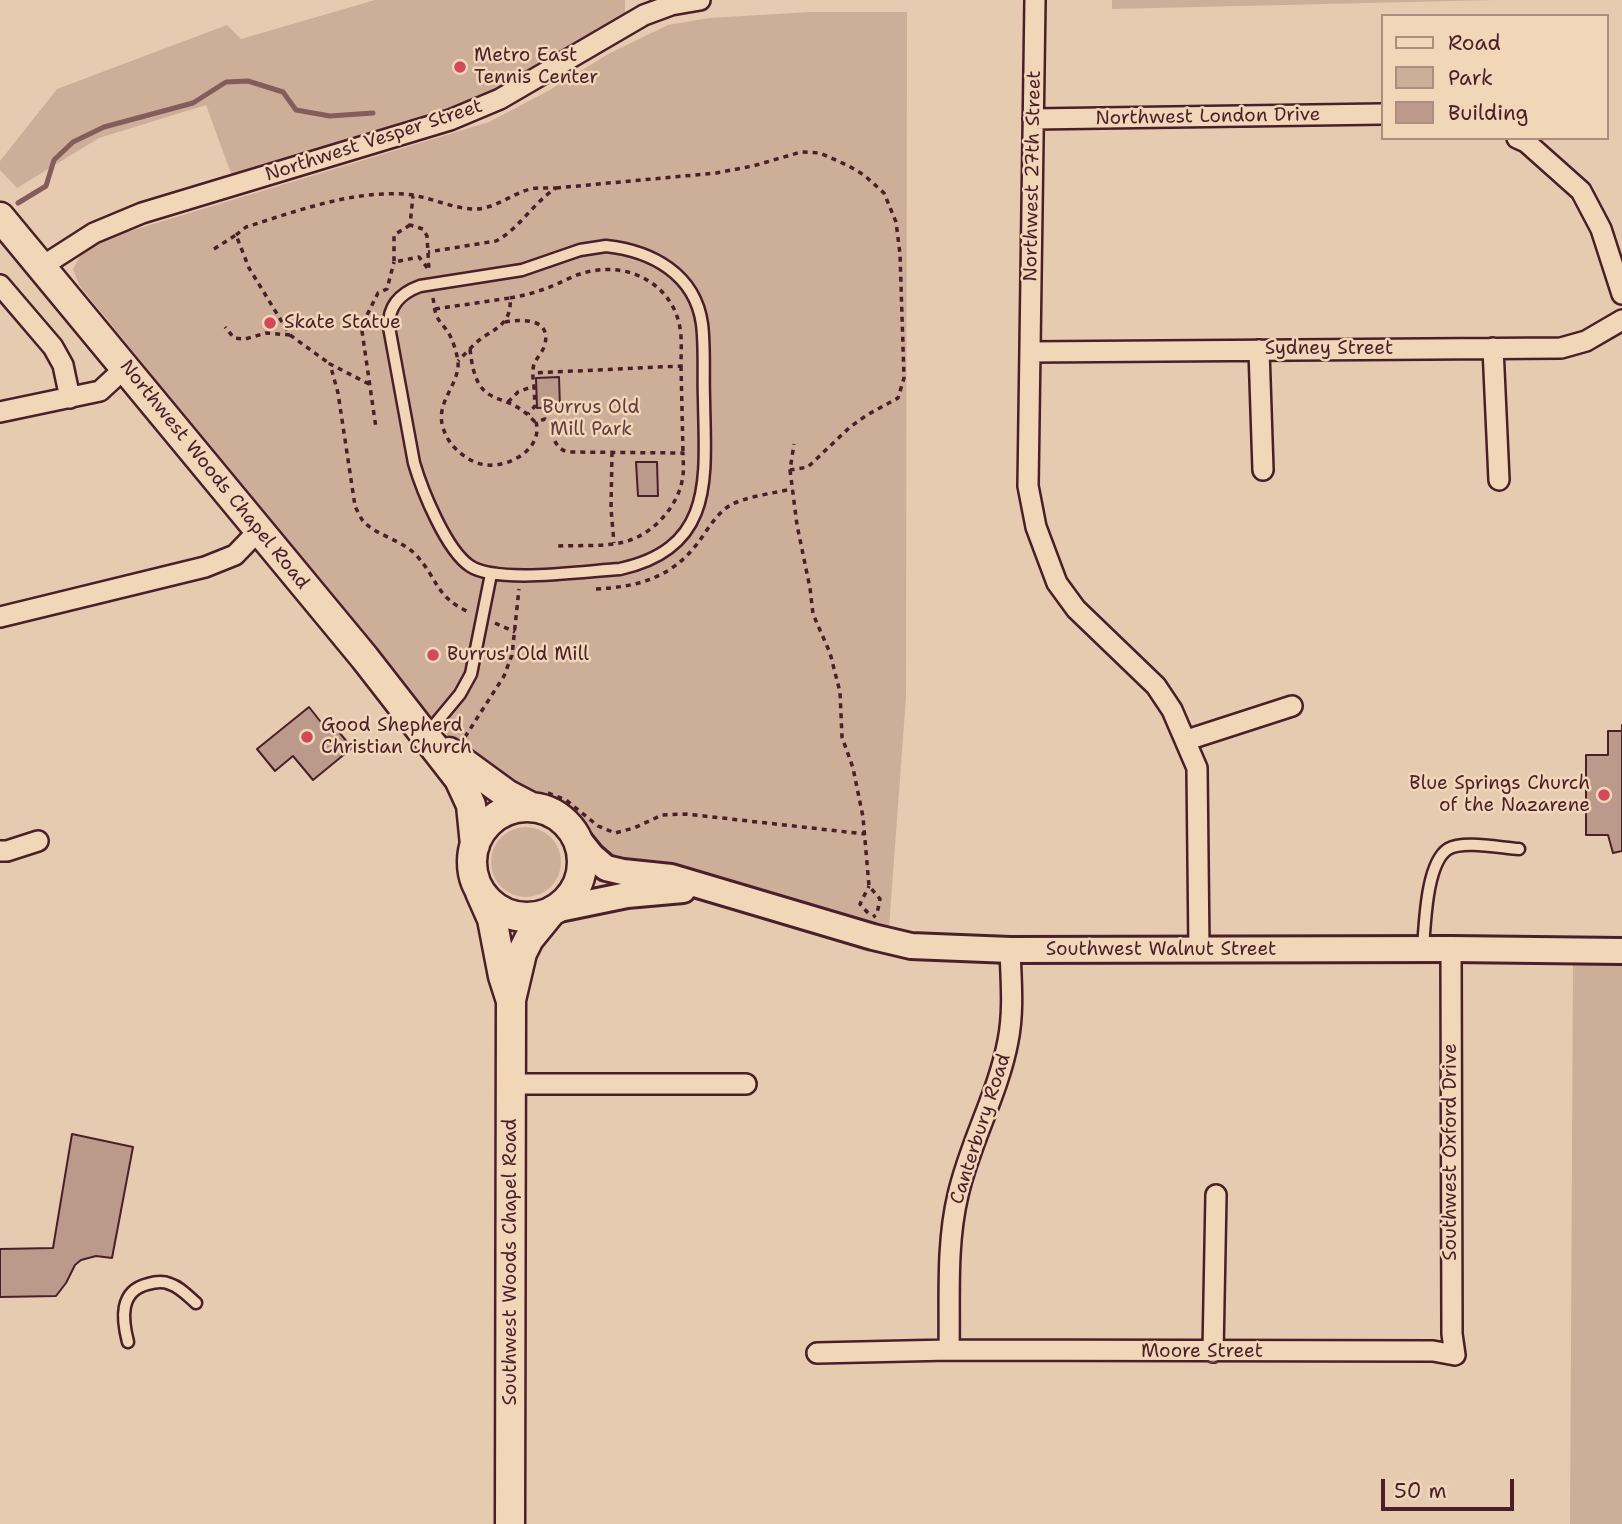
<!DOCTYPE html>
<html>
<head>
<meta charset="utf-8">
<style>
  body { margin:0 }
  #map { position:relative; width:1622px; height:1524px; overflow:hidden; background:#e7cbb0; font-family:"Shantell Sans",sans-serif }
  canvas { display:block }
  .legend { position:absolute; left:1381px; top:14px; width:228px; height:126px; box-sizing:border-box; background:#f1d6b8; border:2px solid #ae8d80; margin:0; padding:9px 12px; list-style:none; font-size:21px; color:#4a1f2b }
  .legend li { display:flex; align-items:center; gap:14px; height:35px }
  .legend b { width:35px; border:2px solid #ae8d80 }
  .scale { position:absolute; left:1381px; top:1479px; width:133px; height:32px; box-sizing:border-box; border:4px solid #4a1f2b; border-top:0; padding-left:9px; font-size:21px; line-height:24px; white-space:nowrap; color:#4a1f2b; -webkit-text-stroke:5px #f1d6b8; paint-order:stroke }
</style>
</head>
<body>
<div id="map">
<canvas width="1622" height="1524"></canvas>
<ul class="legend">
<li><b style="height:9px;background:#f1d6b8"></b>Road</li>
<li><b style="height:19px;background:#cdae99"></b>Park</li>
<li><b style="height:19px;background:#bb9a8b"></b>Building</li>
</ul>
<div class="scale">50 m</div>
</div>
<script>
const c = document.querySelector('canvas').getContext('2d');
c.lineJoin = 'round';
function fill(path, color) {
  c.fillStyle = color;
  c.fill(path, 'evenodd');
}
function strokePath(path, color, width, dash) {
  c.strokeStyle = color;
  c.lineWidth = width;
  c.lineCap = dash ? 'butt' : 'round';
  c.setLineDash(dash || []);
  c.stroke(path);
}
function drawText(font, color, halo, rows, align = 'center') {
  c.font = font + ' "Shantell Sans",sans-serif';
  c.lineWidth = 5;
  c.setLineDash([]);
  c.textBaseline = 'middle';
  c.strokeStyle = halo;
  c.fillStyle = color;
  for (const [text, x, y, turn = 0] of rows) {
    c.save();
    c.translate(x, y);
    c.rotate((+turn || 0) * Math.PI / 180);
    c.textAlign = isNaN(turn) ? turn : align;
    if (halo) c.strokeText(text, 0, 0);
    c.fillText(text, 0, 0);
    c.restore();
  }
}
const green = new Path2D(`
  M 375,0 L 625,0 L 625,15 L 598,28 L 567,51 L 512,83 L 449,112 L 232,176 L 206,105 L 99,138 L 17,188 L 0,170 L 0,161 L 57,89 L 227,25 L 241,39 Z
  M 1112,0 L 1495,0 L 1112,9 Z
  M 811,12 L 907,12 L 906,697 L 889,928 L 764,889 L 719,878 L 618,864 L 556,809 L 519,794 L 457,747 L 202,443 L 145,366 L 79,285 L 73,269 L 82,252 L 107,238 L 489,122 L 548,91 L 610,53 L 668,25 L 709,18 Z
  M491 862a35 35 0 1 1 70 0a35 35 0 1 1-70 0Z
  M 1573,964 L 1622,965 L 1622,1524 L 1570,1524 Z`);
const stream = new Path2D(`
  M 18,203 L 46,186 L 54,160 L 73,142 L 104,127 L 193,103 L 226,82 L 248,81 L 283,92 L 296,110 L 330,116 L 373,113`);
const building = new Path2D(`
  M 559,377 L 560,407 L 537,408 L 536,378 Z
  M 636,462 L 657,462 L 658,496 L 638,496 Z
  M 309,707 L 324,726 L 330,721 L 352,748 L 313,780 L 293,756 L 275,771 L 257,749 Z
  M 1622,725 L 1622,851 L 1613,853 L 1608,835 L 1586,835 L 1586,755 L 1608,755 L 1608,731 L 1622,731 Z
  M 72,1134 L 133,1147 L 112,1258 L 96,1256 L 81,1260 L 75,1265 L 66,1283 L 56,1296 L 0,1297 L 0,1249 L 53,1248 Z`);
const path = new Path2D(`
  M 556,188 L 716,173 L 753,166 L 801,152 L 820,153 L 849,166 L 864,175 L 884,193 L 896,222 L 900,254 L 904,378 L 898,398 L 867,415 L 850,427 L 808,467 L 790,470 L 794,444
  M 410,225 L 394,235 L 394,262 L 419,257 L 429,270 L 427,236 L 423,229 L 410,225 L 413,196
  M 236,235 L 246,227 C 297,211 350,191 404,194 C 428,196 450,208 473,209 C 491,210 508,197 524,191 C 534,187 545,188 556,188 C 533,203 519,229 496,241 L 428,252
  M 214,249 L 236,235 L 249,268 L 290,335 L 266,333 L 245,339 L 234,338 L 225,327
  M 433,298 C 434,303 434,309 436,314 C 438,321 444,326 448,332 C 453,340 459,358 458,368 C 454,393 430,408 448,439 C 456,452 472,464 487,465 C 511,467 543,448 536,422 L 545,419 L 552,424 C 553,437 554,448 568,452 L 683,453 C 683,460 684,468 683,475 C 680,505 653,535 624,542 C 603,547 579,545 557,546
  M 510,298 C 527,295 541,291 557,284 C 568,279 579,273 592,271 C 632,263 673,286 680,328 C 682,340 681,353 681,366 L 533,373
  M 435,309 L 510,298 C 512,320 500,327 483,337 C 474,344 466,353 458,361
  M 364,321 L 362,331 L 376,428
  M 505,322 C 522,319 551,318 545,344 C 543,352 537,357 534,364 C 532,371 533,379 534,386
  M 376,326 L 364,321 L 378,293 L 387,289 L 394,262
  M 290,335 L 330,364
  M 470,349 C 477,415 502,385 535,422
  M 681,366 L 683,453
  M 369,384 L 330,364 L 338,393 L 355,506 C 357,510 360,517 363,521 C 377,536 400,539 415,554 C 439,579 434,597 471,613
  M 508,402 L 518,392 L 534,386 L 535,406 L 528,414
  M 612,452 L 611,509 L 614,543
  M 790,470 L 797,525 L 810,588 L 813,614 L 830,653 L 840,692 L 842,737 L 853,768 L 863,817 L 869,886 L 880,899 L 877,914 L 873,917
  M 596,589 C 637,587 671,578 697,544 C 707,531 715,515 729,506 C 743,497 774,493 792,489
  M 495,623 L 515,632
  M 465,737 L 504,676 L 512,655 L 519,589
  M 548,793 L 566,800 L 598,826 L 615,833 L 634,828 L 662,815 L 686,814 L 865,834
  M 868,913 L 860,904 L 869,886`);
const service = new Path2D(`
  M 606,246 C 652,251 695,274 702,324 C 705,348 703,374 704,399 C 705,476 716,548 620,569 C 585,571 497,584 470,566 C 446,550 422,490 414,463 L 389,327 C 388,305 401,293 420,286 L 522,270 L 580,250 Z
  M 426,735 L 460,694 L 471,674 L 491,574
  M 1423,948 C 1425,925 1426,863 1448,849 C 1463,840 1501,848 1519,849
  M 128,1342 C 122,1319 119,1291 148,1284 C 155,1282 163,1281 170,1284 C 180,1287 188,1296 196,1303`);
const minor = new Path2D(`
  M 1035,0 L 1028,486 L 1036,527 L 1057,583 L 1076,609 L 1156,686 L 1172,710 L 1197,768 L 1199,950
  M 1033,119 L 1382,114
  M 1517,138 L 1526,142 L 1581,191 L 1601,229 L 1622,294
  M 41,267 L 94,233 L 142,213 L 450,120 L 500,99 L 644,15 L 671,5 L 700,0
  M 0,285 L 53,347 L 63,365 L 70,398
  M 1493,348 L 1499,480
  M 1259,350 L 1263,470
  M 1030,352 L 1561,348 L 1586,341 L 1622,320
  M 0,412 L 100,391 L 126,367
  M 0,617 L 205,567 L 235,555 L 259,530
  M 1187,740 L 1292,706
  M 0,851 L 7,851 L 38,841
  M 512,1084 L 746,1084
  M 949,1350 C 950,1299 946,1245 958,1195 C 970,1142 998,1094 1008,1041 C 1014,1011 1011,980 1010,950
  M 1213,1352 L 1216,1195
  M 817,1353 L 949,1350 L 1433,1351 L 1455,1355 L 1452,1334 L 1451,949`);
const tertiary = new Path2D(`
  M 575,835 L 592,856 L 606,868 L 623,872 L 671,877 L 873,937 L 911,946 L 1010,950 L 1451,949 L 1622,951
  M 559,909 L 627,895 L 683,890`);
const secondary = new Path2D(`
  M 0,217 L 364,657 L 459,779 L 471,805 L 475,845
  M 449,752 L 508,795 L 531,807
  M472 862a55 55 0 1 1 110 0a55 55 0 1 1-110 0Z
  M 480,892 L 492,919 L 503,976 L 510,998
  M 510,1524 L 511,1000 L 522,953 L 529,939 L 551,912`);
const markers = [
  [460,67,7,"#d1495b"],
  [270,323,7,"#d1495b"],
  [433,655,7,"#d1495b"],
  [307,737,7,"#d1495b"],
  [1604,795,7,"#d1495b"]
];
const poiNames = [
  ["Metro East",474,56],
  ["Tennis Center",474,78],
  ["Skate Statue",284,323],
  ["Burrus' Old Mill",447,655],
  ["Good Shepherd",321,726],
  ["Christian Church",321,748],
  ["Blue Springs Church",1590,784,"right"],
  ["of the Nazarene",1590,806,"right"]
];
const streetNames = [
  ["Northwest London Drive",1208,117,-1],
  ["Northwest Vesper Street",374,141,-18],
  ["Northwest 27th Street",1033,176,-89],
  ["Sydney Street",1329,349],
  ["Northwest Woods Chapel Road",214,475,51],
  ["Southwest Walnut Street",1161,950],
  ["Canterbury Road",981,1129,-72],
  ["Southwest Oxford Drive",1451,1152,-90],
  ["Southwest Woods Chapel Road",511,1262,-90],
  ["Moore Street",1202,1352]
];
const parkNames = [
  ["Burrus Old",591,408],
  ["Mill Park",591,430]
];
fill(green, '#cdae99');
strokePath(stream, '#835d5b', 5);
fill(building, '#bb9a8b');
strokePath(building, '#4a1f2b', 2);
strokePath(service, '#4a1f2b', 15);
strokePath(minor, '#4a1f2b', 24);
strokePath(tertiary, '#4a1f2b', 30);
strokePath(secondary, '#4a1f2b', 33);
strokePath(path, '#4a1f2b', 3.5, [5, 5]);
strokePath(service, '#f1d6b8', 10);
strokePath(minor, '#f1d6b8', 19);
strokePath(tertiary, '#f1d6b8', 24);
strokePath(secondary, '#f1d6b8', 28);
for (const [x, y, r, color] of markers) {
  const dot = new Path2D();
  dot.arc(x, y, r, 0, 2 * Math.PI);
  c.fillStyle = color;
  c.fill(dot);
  strokePath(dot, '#f1d6b8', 2.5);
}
drawText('19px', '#4a1f2b', '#f1d6b8', poiNames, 'left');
drawText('19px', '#4a1f2b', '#f1d6b8', streetNames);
drawText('19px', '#643c41', '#f1d6b8', parkNames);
</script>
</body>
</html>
